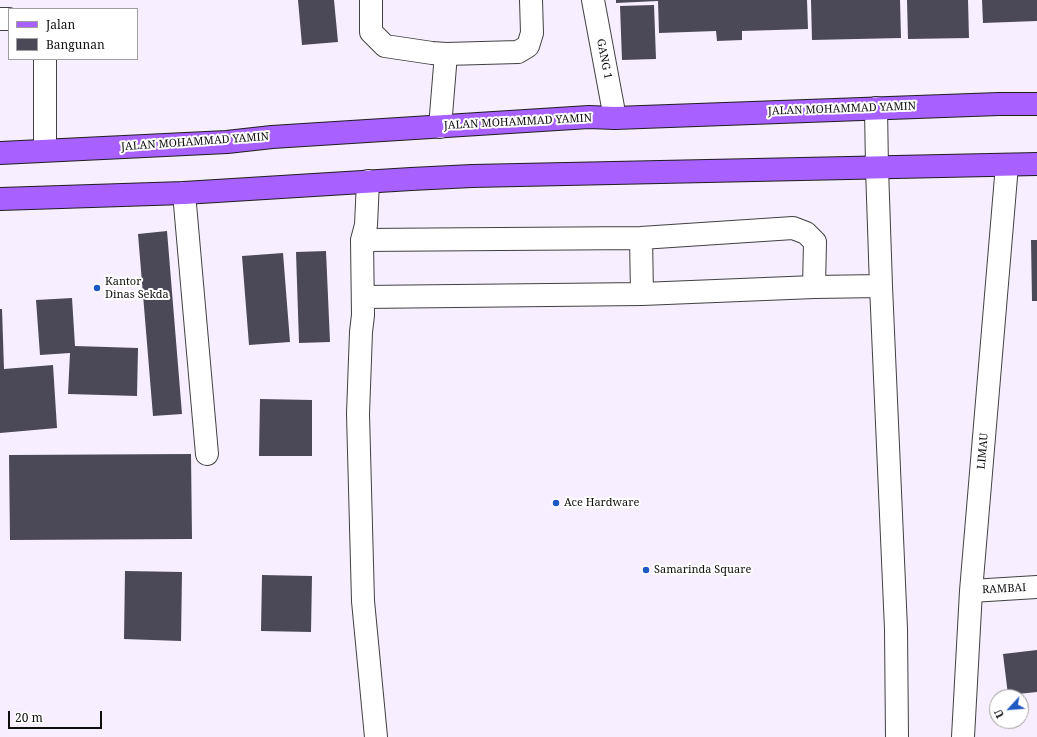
<!DOCTYPE html>
<html>
<head>
<meta charset="utf-8">
<style>
  body { margin:0 }
  #map { position:relative; width:1037px; height:737px; overflow:hidden; background:#f7eeff; font-family:"Noto Serif",serif }
  canvas { display:block }
  .legend { position:absolute; left:8px; top:8px; width:130px; height:52px; box-sizing:border-box; background:#fff; border:1px solid #9f9f9f; margin:0; padding:5px 7px; list-style:none; font-size:12px; color:#0e0e0e }
  .legend li { display:flex; align-items:center; gap:8px; height:20px }
  .legend b { width:20px; border:1px solid #9f9f9f }
  .north { position:absolute; left:989px; top:689px; width:40px; height:40px; box-sizing:border-box; background:#fff; border:1px solid #9f9f9f; border-radius:50%; rotate:244deg; font-size:11px; font-weight:700; line-height:16px; text-align:center; color:#0e0e0e }
  .north::after { content:''; display:block; margin:auto; width:14px; height:18px; background:#2058c3; clip-path:polygon(50% 0,100% 100%,50% 72%,0 100%) }
  .scale { position:absolute; left:8px; top:711px; width:94px; height:18px; box-sizing:border-box; border:2px solid #0e0e0e; border-top:0; padding-left:5px; font-size:12px; line-height:14px; white-space:nowrap; color:#0e0e0e; -webkit-text-stroke:3px #fff; paint-order:stroke }
</style>
</head>
<body>
<div id="map">
<canvas width="1037" height="737"></canvas>
<ul class="legend">
<li><b style="height:5px;background:#a860fe"></b>Jalan</li>
<li><b style="height:11px;background:#4b4957"></b>Bangunan</li>
</ul>
<div class="north">U</div>
<div class="scale">20 m</div>
</div>
<script>
const c = document.querySelector('canvas').getContext('2d');
c.lineJoin = 'round';
function fill(path, color) {
  c.fillStyle = color;
  c.fill(path, 'evenodd');
}
function strokePath(path, color, width, dash) {
  c.strokeStyle = color;
  c.lineWidth = width;
  c.lineCap = dash ? 'butt' : 'round';
  c.setLineDash(dash || []);
  c.stroke(path);
}
function drawText(font, color, halo, rows, align = 'center') {
  c.font = font + ' "Noto Serif",serif';
  c.lineWidth = 4;
  c.setLineDash([]);
  c.textBaseline = 'middle';
  c.strokeStyle = halo;
  c.fillStyle = color;
  for (const [text, x, y, turn = 0] of rows) {
    c.save();
    c.translate(x, y);
    c.rotate((+turn || 0) * Math.PI / 180);
    c.textAlign = isNaN(turn) ? turn : align;
    if (halo) c.strokeText(text, 0, 0);
    c.fillText(text, 0, 0);
    c.restore();
  }
}
const building = new Path2D(`
  M 298,0 L 334,0 L 338,42 L 302,45 Z
  M 616,0 L 807,0 L 808,29 L 742,31 L 742,40 L 717,41 L 716,31 L 659,33 L 658,1 L 616,3 Z
  M 811,0 L 900,0 L 901,38 L 812,40 Z
  M 907,0 L 968,0 L 969,38 L 908,39 Z
  M 982,0 L 1037,0 L 1037,21 L 983,23 Z
  M 654,5 L 656,59 L 622,60 L 620,6 Z
  M 167,231 L 182,414 L 153,416 L 138,234 Z
  M 1031,240 L 1037,240 L 1037,301 L 1032,301 Z
  M 326,251 L 330,342 L 299,343 L 296,252 Z
  M 283,253 L 290,342 L 249,345 L 242,256 Z
  M 72,298 L 75,346 L 138,348 L 137,396 L 68,394 L 70,353 L 40,355 L 36,300 Z
  M 0,309 L 2,309 L 4,369 L 53,365 L 57,428 L 0,433 Z
  M 260,399 L 312,400 L 312,456 L 259,456 Z
  M 191,454 L 192,539 L 10,540 L 9,455 Z
  M 125,571 L 182,572 L 181,641 L 124,639 Z
  M 262,575 L 312,576 L 311,632 L 261,631 Z
  M 1037,650 L 1037,692 L 1008,695 L 1003,654 Z`);
const minor = new Path2D(`
  M 371,0 L 371,32 L 385,46 L 432,53 L 446,54 L 440,127
  M 593,0 L 615,118
  M 0,19 L 9,19
  M 446,54 L 518,52 L 528,46 L 532,33 L 531,0
  M 45,150 L 45,59
  M 368,181 L 366,225 L 362,240 L 363,315 L 361,332 L 358,414 L 363,601 L 376,737
  M 184,193 L 207,454
  M 641,238 L 642,294
  M 362,240 L 641,238 L 793,228 L 806,233 L 815,242 L 814,287
  M 881,286 L 896,629 L 897,737
  M 363,297 L 642,294 L 814,287 L 881,286 L 877,168 L 876,108
  M 971,591 L 1037,587
  M 963,737 L 971,591 L 1007,165`);
const major = new Path2D(`
  M 0,153 L 227,142 L 272,137 L 589,117 L 615,118 L 999,104 L 1037,104
  M 0,199 L 184,193 L 411,179 L 472,176 L 1037,164`);
const markers = [
  [97,288,4,"#2058c3"],
  [556,503,4,"#2058c3"],
  [646,570,4,"#2058c3"]
];
const streetNames = [
  ["GANG 1",604,59,79],
  ["JALAN MOHAMMAD YAMIN",842,109,-2],
  ["JALAN MOHAMMAD YAMIN",518,122,-3],
  ["JALAN MOHAMMAD YAMIN",195,142,-4],
  ["LIMAU",983,451,-85],
  ["RAMBAI",1004,589,-3]
];
const poiNames = [
  ["Kantor",105,282],
  ["Dinas Sekda",105,295],
  ["Ace Hardware",564,503],
  ["Samarinda Square",654,570]
];
fill(building, '#4b4957');
strokePath(minor, '#414141', 24);
strokePath(major, '#1f1f1f', 24);
strokePath(minor, '#fff', 22);
strokePath(major, '#a860fe', 22);
for (const [x, y, r, color] of markers) {
  const dot = new Path2D();
  dot.arc(x, y, r, 0, 2 * Math.PI);
  c.fillStyle = color;
  c.fill(dot);
  strokePath(dot, '#fff', 1.5);
}
drawText('11px', '#0e0e0e', '#fff', streetNames);
drawText('11px', '#0e0e0e', '#fff', poiNames, 'left');
</script>
</body>
</html>
